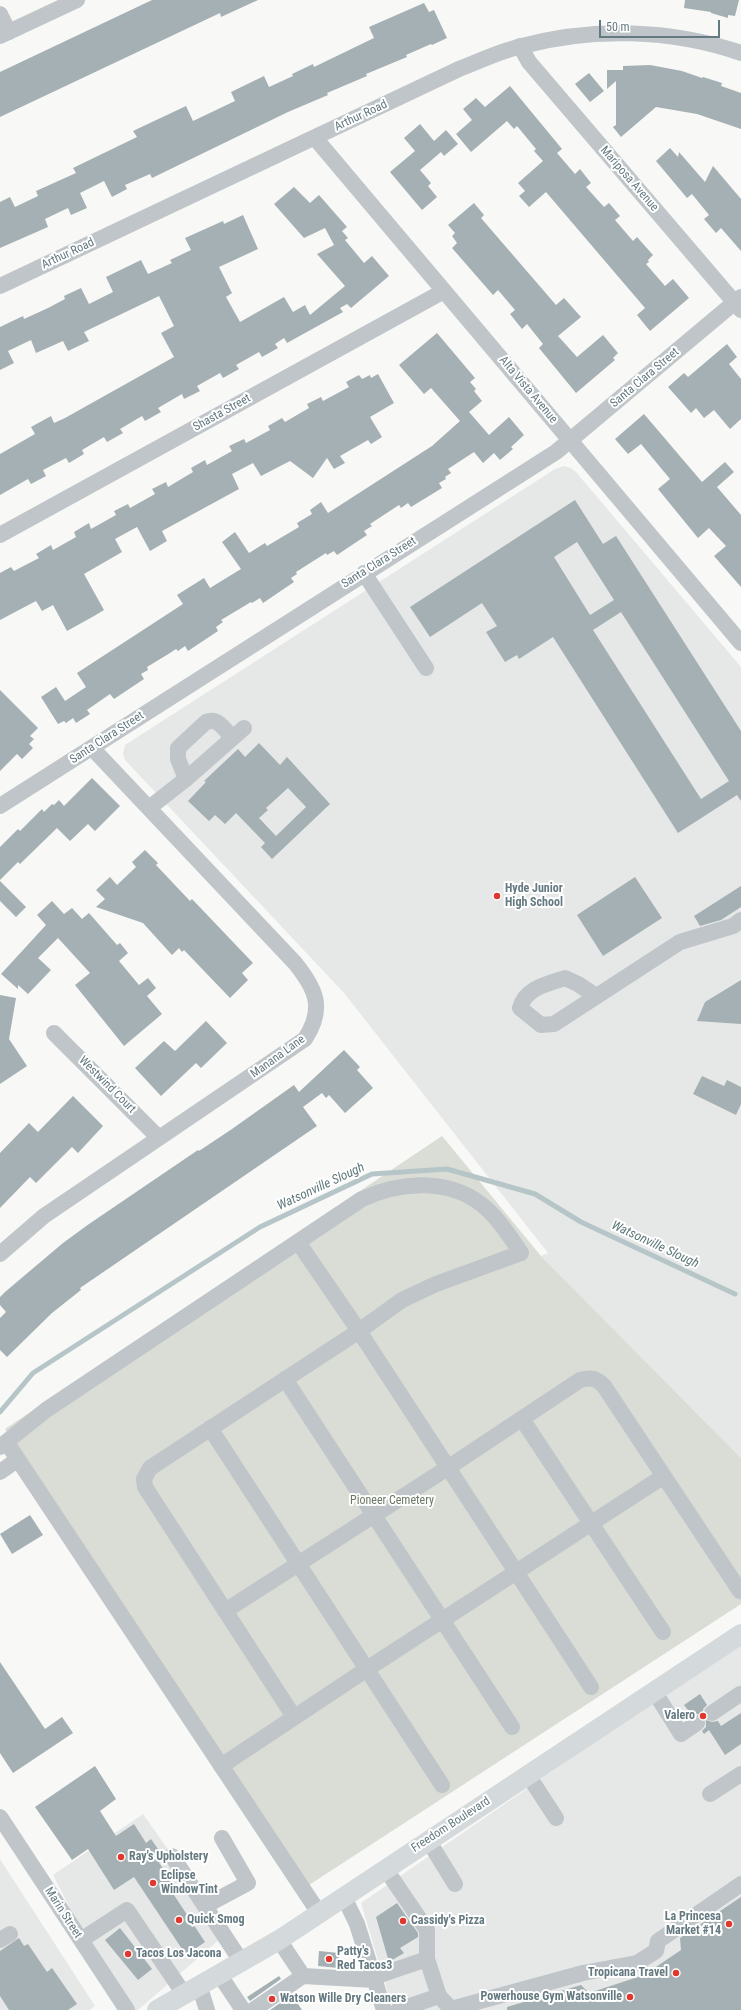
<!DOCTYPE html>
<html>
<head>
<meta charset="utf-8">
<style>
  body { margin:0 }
  #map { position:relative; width:741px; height:2010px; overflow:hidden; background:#f8f8f6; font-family:"Roboto Condensed",sans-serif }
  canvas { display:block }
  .scale { position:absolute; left:599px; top:20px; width:121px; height:18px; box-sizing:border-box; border:2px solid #647980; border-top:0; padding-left:5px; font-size:12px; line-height:14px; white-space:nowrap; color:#647980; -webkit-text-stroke:3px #fff; paint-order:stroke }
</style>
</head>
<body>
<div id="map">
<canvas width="741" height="2010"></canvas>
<div class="scale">50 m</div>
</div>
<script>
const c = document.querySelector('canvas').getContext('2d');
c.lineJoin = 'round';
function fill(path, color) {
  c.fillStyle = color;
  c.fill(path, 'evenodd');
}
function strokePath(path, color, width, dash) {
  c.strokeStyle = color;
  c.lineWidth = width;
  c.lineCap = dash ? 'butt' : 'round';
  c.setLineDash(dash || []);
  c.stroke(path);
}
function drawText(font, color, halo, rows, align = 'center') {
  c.font = font + ' "Roboto Condensed",sans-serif';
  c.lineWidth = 4;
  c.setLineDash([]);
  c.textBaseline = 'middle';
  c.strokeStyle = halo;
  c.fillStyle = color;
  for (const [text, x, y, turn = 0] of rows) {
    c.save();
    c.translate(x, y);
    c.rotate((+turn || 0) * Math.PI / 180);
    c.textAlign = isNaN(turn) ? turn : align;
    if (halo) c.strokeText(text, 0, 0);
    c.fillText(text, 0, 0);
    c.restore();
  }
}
const built = new Path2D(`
  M 564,466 L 571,468 L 576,472 L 741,667 L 741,1458 L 541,1256 L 548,1253 L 344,993 L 125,760 L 123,754 L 125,745 L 555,469 Z
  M 741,1641 L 741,2010 L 393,2010 L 361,1903 Z
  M 143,1814 L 227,1933 L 138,2010 L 122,2010 L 53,1875 Z
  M 0,1859 L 95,2006 L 90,2010 L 0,2010 Z`);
const green = new Path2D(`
  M 442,1136 L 541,1256 L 741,1458 L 741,1604 L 309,1885 L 5,1429 Z`);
const stream = new Path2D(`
  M 0,1412 L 33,1373 L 260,1227 L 372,1174 L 447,1169 L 535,1194 L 581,1222 L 735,1294`);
const building = new Path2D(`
  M 152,0 L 258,0 L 221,17 L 220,13 L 0,117 L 0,72 Z
  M 685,0 L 739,0 L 735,16 L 728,15 L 728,18 L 711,13 L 711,12 L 684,8 Z
  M 424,3 L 429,12 L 434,10 L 447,38 L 432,45 L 431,44 L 406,55 L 407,57 L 366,74 L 367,76 L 327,93 L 328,95 L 288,112 L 152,178 L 150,174 L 125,185 L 127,189 L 112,197 L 104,181 L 80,193 L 87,208 L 71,215 L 68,208 L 45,219 L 48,227 L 0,248 L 0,202 L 10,197 L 15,207 L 38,196 L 36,191 L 76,173 L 73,168 L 137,137 L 133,131 L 186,106 L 193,121 L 235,101 L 231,92 L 264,76 L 269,87 L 293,76 L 292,74 L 313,64 L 314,67 L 374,38 L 369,27 Z
  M 650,65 L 682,71 L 702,78 L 703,77 L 722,83 L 721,86 L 741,93 L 741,129 L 697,114 L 656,107 L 621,137 L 613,127 L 616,125 L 616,81 L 607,89 L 607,70 L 623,70 L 623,66 Z
  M 589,73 L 604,91 L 590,102 L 575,84 Z
  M 510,86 L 562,149 L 557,153 L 575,174 L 580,169 L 591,183 L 586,187 L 604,207 L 609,203 L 620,216 L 615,220 L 633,241 L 637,237 L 653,255 L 648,260 L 649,262 L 646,264 L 665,286 L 673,279 L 689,298 L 650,331 L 637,315 L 645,308 L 546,192 L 529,207 L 519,196 L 525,191 L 518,183 L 543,161 L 534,151 L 536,149 L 517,126 L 514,129 L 507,121 L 471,152 L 456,134 L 472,120 L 463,109 L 476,98 L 485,107 Z
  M 420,124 L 434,141 L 446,130 L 458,144 L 444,156 L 441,152 L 420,170 L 431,183 L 428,186 L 437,197 L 422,210 L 390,172 L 415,151 L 404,138 Z
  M 670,148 L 678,157 L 679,152 L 705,182 L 713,166 L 741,199 L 741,251 L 721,228 L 716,233 L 704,219 L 709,215 L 692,194 L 687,198 L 656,161 Z
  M 294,187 L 310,203 L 319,195 L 347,227 L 342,231 L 348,238 L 345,240 L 364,263 L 372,256 L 389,276 L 351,308 L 347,304 L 340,308 L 343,312 L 287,343 L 284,338 L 275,344 L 278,348 L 262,357 L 259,352 L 236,365 L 239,369 L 223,378 L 220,373 L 197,386 L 200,391 L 184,399 L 182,394 L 158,408 L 161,412 L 145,421 L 142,416 L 120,429 L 123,433 L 107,442 L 104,437 L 82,450 L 84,454 L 69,463 L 66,458 L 43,470 L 46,476 L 31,484 L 28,479 L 0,495 L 0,454 L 35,434 L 31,427 L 51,416 L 54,423 L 65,418 L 174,357 L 161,333 L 174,326 L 159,296 L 84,332 L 89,341 L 68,351 L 63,341 L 36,353 L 31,340 L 8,351 L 14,363 L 0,370 L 0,327 L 23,316 L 24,319 L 48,308 L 65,299 L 64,296 L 81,288 L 89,304 L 113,292 L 106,277 L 141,260 L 148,274 L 172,263 L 170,260 L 191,250 L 185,238 L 223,221 L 224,224 L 243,215 L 258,249 L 219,267 L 232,293 L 226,297 L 240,322 L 284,297 L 293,312 L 305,305 L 310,315 L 345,286 L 317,254 L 334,245 L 325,228 L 304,238 L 274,204 Z
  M 474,203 L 484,215 L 481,218 L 556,305 L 564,298 L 581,317 L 558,336 L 577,357 L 603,335 L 618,353 L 613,358 L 615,360 L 576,393 L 539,348 L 543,344 L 527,324 L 522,329 L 510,314 L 515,310 L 498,290 L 493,295 L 452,248 L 457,243 L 452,236 L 455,233 L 448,225 Z
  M 437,333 L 475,378 L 470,382 L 476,389 L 474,391 L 482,401 L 469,412 L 489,435 L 509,417 L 524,435 L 511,447 L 513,449 L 500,460 L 494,453 L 483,463 L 474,452 L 448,469 L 451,473 L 445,477 L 446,479 L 439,483 L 442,488 L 411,507 L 408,503 L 401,508 L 399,505 L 370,524 L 372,526 L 364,531 L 367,535 L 337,555 L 334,551 L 327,555 L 326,553 L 296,572 L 297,574 L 291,578 L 294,582 L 263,603 L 260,598 L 252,603 L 251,602 L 221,620 L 223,622 L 216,627 L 218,631 L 188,651 L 185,646 L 178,651 L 176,649 L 170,653 L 147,667 L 148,670 L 141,674 L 144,679 L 114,699 L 110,694 L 87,710 L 90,714 L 76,723 L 73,718 L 66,723 L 64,721 L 58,724 L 41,697 L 56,687 L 65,701 L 86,687 L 77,673 L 183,604 L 177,595 L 204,578 L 210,588 L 241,569 L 222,542 L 235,532 L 249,553 L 265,543 L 267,546 L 299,527 L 297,523 L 312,514 L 310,510 L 321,502 L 328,513 L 432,446 L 460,421 L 431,388 L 424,394 L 399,365 Z
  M 727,344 L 737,357 L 729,364 L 741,379 L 741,419 L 730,429 L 714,410 L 704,418 L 696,408 L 691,413 L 668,387 L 684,373 L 688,377 Z
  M 378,374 L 394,403 L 370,417 L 382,437 L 371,444 L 368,440 L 340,456 L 345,463 L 334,469 L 327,458 L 313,478 L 290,461 L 261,476 L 253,463 L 232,474 L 239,489 L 162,531 L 167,541 L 150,551 L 137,527 L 115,539 L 122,552 L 84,574 L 104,610 L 94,616 L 67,631 L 53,605 L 42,611 L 36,601 L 0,620 L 0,573 L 11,567 L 14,571 L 39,558 L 36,554 L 51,545 L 53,550 L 76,537 L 74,532 L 89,523 L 91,529 L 116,515 L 114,511 L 128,504 L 130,508 L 155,494 L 152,489 L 166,482 L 168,487 L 193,472 L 191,468 L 205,460 L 207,465 L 232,451 L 229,446 L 244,439 L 246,443 L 270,430 L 268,426 L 282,418 L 285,422 L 309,408 L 307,404 L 321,397 L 323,401 L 349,387 L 346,382 L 359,375 L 362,379 L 370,375 L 371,378 Z
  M 644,414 L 702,482 L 725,462 L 734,472 L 717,487 L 741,515 L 741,587 L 714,556 L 726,546 L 709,528 L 698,538 L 658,489 L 670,479 L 641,444 L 628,454 L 615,439 Z
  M 575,500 L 603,544 L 616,536 L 741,731 L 741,801 L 737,795 L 678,833 L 553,637 L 519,659 L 517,655 L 505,662 L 486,632 L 497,626 L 482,603 L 430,637 L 410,607 ZM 577,542 L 614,600 L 590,615 L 554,557 ZM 621,612 L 729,781 L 701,799 L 593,630 Z
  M 0,690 L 38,728 L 30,736 L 34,739 L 29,744 L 33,748 L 22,759 L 17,754 L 0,771 Z
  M 259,743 L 280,765 L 287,757 L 330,804 L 272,859 L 261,847 L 265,843 L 236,813 L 225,824 L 215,815 L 209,821 L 188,801 L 206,782 L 204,781 L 238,749 L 245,757 ZM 288,788 L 306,807 L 276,836 L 259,818 L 268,810 L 266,808 Z
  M 92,778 L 120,806 L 95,831 L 88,824 L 70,841 L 57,828 L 20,864 L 18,862 L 0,880 L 0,847 L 18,829 L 20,831 L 42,809 L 44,812 L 52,804 L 54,805 L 59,800 L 64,806 Z
  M 145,850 L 158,863 L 156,865 L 190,901 L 192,899 L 253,963 L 242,973 L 248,980 L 230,998 L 184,950 L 182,952 L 179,948 L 172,955 L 143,923 L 96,907 L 105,899 L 96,890 L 110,877 L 117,885 L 136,867 L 132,862 Z
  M 635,877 L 662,918 L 603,956 L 577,915 Z
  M 0,881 L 26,907 L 16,917 L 0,901 Z
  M 741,886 L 741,907 L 721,920 L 700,926 L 694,916 Z
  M 52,901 L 64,914 L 72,908 L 82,919 L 89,913 L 117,945 L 120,943 L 128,953 L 119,961 L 139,985 L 148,978 L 156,988 L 147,996 L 162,1014 L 124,1046 L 75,985 L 90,973 L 58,938 L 38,958 L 51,970 L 28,994 L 18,985 L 18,989 L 1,974 L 46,925 L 37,915 Z
  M 741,980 L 741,1024 L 697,1021 L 705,1002 Z
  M 0,995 L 16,998 L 9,1039 L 27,1066 L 0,1084 Z
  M 206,1021 L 227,1043 L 201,1068 L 196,1063 L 161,1096 L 135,1068 L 164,1041 L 175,1051 Z
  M 344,1050 L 360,1067 L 357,1070 L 373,1088 L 345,1113 L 329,1095 L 326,1098 L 322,1093 L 303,1107 L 317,1126 L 80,1288 L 81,1290 L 52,1313 L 7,1357 L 0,1350 L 0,1318 L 6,1312 L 0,1305 L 0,1297 L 5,1292 L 63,1243 L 89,1224 L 198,1150 L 199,1151 L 232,1129 L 294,1085 L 299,1092 Z
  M 702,1076 L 724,1086 L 727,1080 L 741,1087 L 741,1104 L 736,1115 L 693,1094 Z
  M 73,1096 L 103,1126 L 78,1153 L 72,1147 L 36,1183 L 30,1177 L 0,1208 L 0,1153 L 29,1123 L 38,1132 Z
  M 30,1515 L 43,1535 L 12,1554 L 0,1534 Z
  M 0,1662 L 45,1729 L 62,1717 L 73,1733 L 13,1773 L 0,1753 Z
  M 700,1694 L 707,1705 L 703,1709 L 703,1716 L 697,1714 L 692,1715 L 684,1705 Z
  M 741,1713 L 741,1744 L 725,1755 L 709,1730 L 704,1734 L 702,1731 L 706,1727 L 706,1720 L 712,1722 L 718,1721 L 721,1726 Z
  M 95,1766 L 116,1799 L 100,1811 L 116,1836 L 134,1824 L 146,1843 L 151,1839 L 163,1856 L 158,1861 L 179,1893 L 174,1895 L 205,1942 L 186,1955 L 134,1877 L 114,1890 L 88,1849 L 72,1860 L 35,1807 Z
  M 741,1897 L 741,2010 L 507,2010 L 507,2007 L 581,1985 L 589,1993 L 644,1975 L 681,1950 L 680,1938 Z
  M 397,1903 L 418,1933 L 418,1937 L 400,1948 L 404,1953 L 389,1962 L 376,1917 Z
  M 120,1928 L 152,1969 L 138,1980 L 105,1940 Z
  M 19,1938 L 24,1946 L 28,1944 L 47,1972 L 52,1968 L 77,2004 L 68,2010 L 9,2010 L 0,1996 L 0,1951 Z
  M 319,1951 L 339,1953 L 338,1968 L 318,1966 Z
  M 279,1976 L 281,1979 L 250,2001 L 247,1997 Z
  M 292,1995 L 302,2010 L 270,2010 Z`);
const minor = new Path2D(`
  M 0,14 L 9,32
  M 0,36 L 77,0
  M 520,46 L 529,62 L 741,310
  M 315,138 L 741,643
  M 0,286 L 459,69 C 480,61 500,51 522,46 C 593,27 671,29 741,53
  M 0,535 L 444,291
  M 364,573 L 426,668
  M 186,779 L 178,759 L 178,748 L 206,722 C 218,717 225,730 232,738
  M 0,806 L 556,452 L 741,297
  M 149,808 L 186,779 L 244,728
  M 596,996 L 578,984 L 565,978 C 547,984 525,988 520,1008 L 541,1025 L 554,1024 L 680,942 L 733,926 L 741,920
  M 54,1033 L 159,1138
  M 298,1242 L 359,1331 L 591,1687
  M 0,1254 L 44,1216 L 305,1039 C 325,1008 316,989 295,963 L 92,748
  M 285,1379 L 512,1727
  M 522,1419 L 663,1632
  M 210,1428 L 442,1785
  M 7,1443 L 319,1913
  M 0,1447 L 46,1410 L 362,1199 C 402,1181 453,1177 488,1210 C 501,1222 511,1238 521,1253 L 436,1284 L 402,1300 L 359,1331 L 150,1468 L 144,1479 L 145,1487 L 294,1717
  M 0,1472 L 17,1460
  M 225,1611 L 449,1467 L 580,1380 C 591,1377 596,1378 604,1386 L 740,1591
  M 654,1691 L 681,1734 L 697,1723
  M 712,1713 L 740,1694 L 741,1695
  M 221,1766 L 367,1669 L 664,1476
  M 528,1775 L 556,1818
  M 710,1794 L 741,1774
  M 0,1817 L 127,2010
  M 428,1840 L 455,1884
  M 172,1856 L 241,1961
  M 385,1868 L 427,1930 L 427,1959 L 439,1996
  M 344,1897 L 357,1924 L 384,2010
  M 205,1906 L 248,1883 L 222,1838
  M 0,1940 L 10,1934
  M 81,1940 L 127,1910 L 184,1994
  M 279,1940 L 303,1976 L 374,1980
  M 219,1974 L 243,2010
  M 374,1977 L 427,1959
  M 199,1985 L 207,2010
  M 253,2010 L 303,1976
  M 398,2010 L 439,1996 L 451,2009 L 583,1973 L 637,1963 L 656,1951 L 658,1941 L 741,1884`);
const major = new Path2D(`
  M 157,2010 L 279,1940 L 741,1634`);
const markers = [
  [497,896,4,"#df382f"],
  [703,1716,4,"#df382f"],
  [121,1857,4,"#df382f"],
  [153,1883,4,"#df382f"],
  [179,1920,4,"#df382f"],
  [403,1921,4,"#df382f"],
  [729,1924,4,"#df382f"],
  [128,1954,4,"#df382f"],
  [329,1959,4,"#df382f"],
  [676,1973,4,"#df382f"],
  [630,1997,4,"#df382f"],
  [272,1999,4,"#df382f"]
];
const streetNames = [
  ["Arthur Road",361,116,-25],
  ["Mariposa Avenue",629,179,49],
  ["Arthur Road",68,254,-25],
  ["Santa Clara Street",645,378,-40],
  ["Alta Vista Avenue",528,390,50],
  ["Shasta Street",222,413,-29],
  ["Santa Clara Street",379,563,-32],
  ["Santa Clara Street",107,738,-33],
  ["Manana Lane",278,1057,-36],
  ["Westwind Court",107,1085,45],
  ["Freedom Boulevard",451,1825,-33],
  ["Marin Street",63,1913,57]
];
const poiNames = [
  ["Hyde Junior",505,889],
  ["High School",505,903],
  ["Valero",695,1716,"right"],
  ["Ray's Upholstery",129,1857],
  ["Eclipse",161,1876],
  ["WindowTint",161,1890],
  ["La Princesa",721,1917,"right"],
  ["Market #14",721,1931,"right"],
  ["Quick Smog",187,1920],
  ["Cassidy's Pizza",411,1921],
  ["Patty's",337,1952],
  ["Red Tacos3",337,1966],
  ["Tacos Los Jacona",136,1954],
  ["Tropicana Travel",668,1973,"right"],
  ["Powerhouse Gym Watsonville",622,1997,"right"],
  ["Watson Wille Dry Cleaners",280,1999]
];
const parkNames = [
  ["Pioneer Cemetery",392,1501]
];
const waterNames = [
  ["Watsonville Slough",321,1187,-25],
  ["Watsonville Slough",655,1245,25]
];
fill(built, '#e6e8e7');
fill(green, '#d9ddd5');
strokePath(stream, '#b6c5c7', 5);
fill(building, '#a4b0b3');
strokePath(minor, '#bfc5c8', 16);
strokePath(major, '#d4d9dc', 20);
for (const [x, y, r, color] of markers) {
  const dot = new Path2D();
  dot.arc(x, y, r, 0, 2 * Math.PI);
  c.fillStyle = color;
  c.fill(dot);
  strokePath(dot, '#fff', 1.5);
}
drawText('12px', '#647980', '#fff', streetNames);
drawText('bold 12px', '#647980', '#fff', poiNames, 'left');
drawText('12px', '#6b7863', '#fff', parkNames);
drawText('italic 13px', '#5f787a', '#fff', waterNames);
</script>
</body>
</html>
